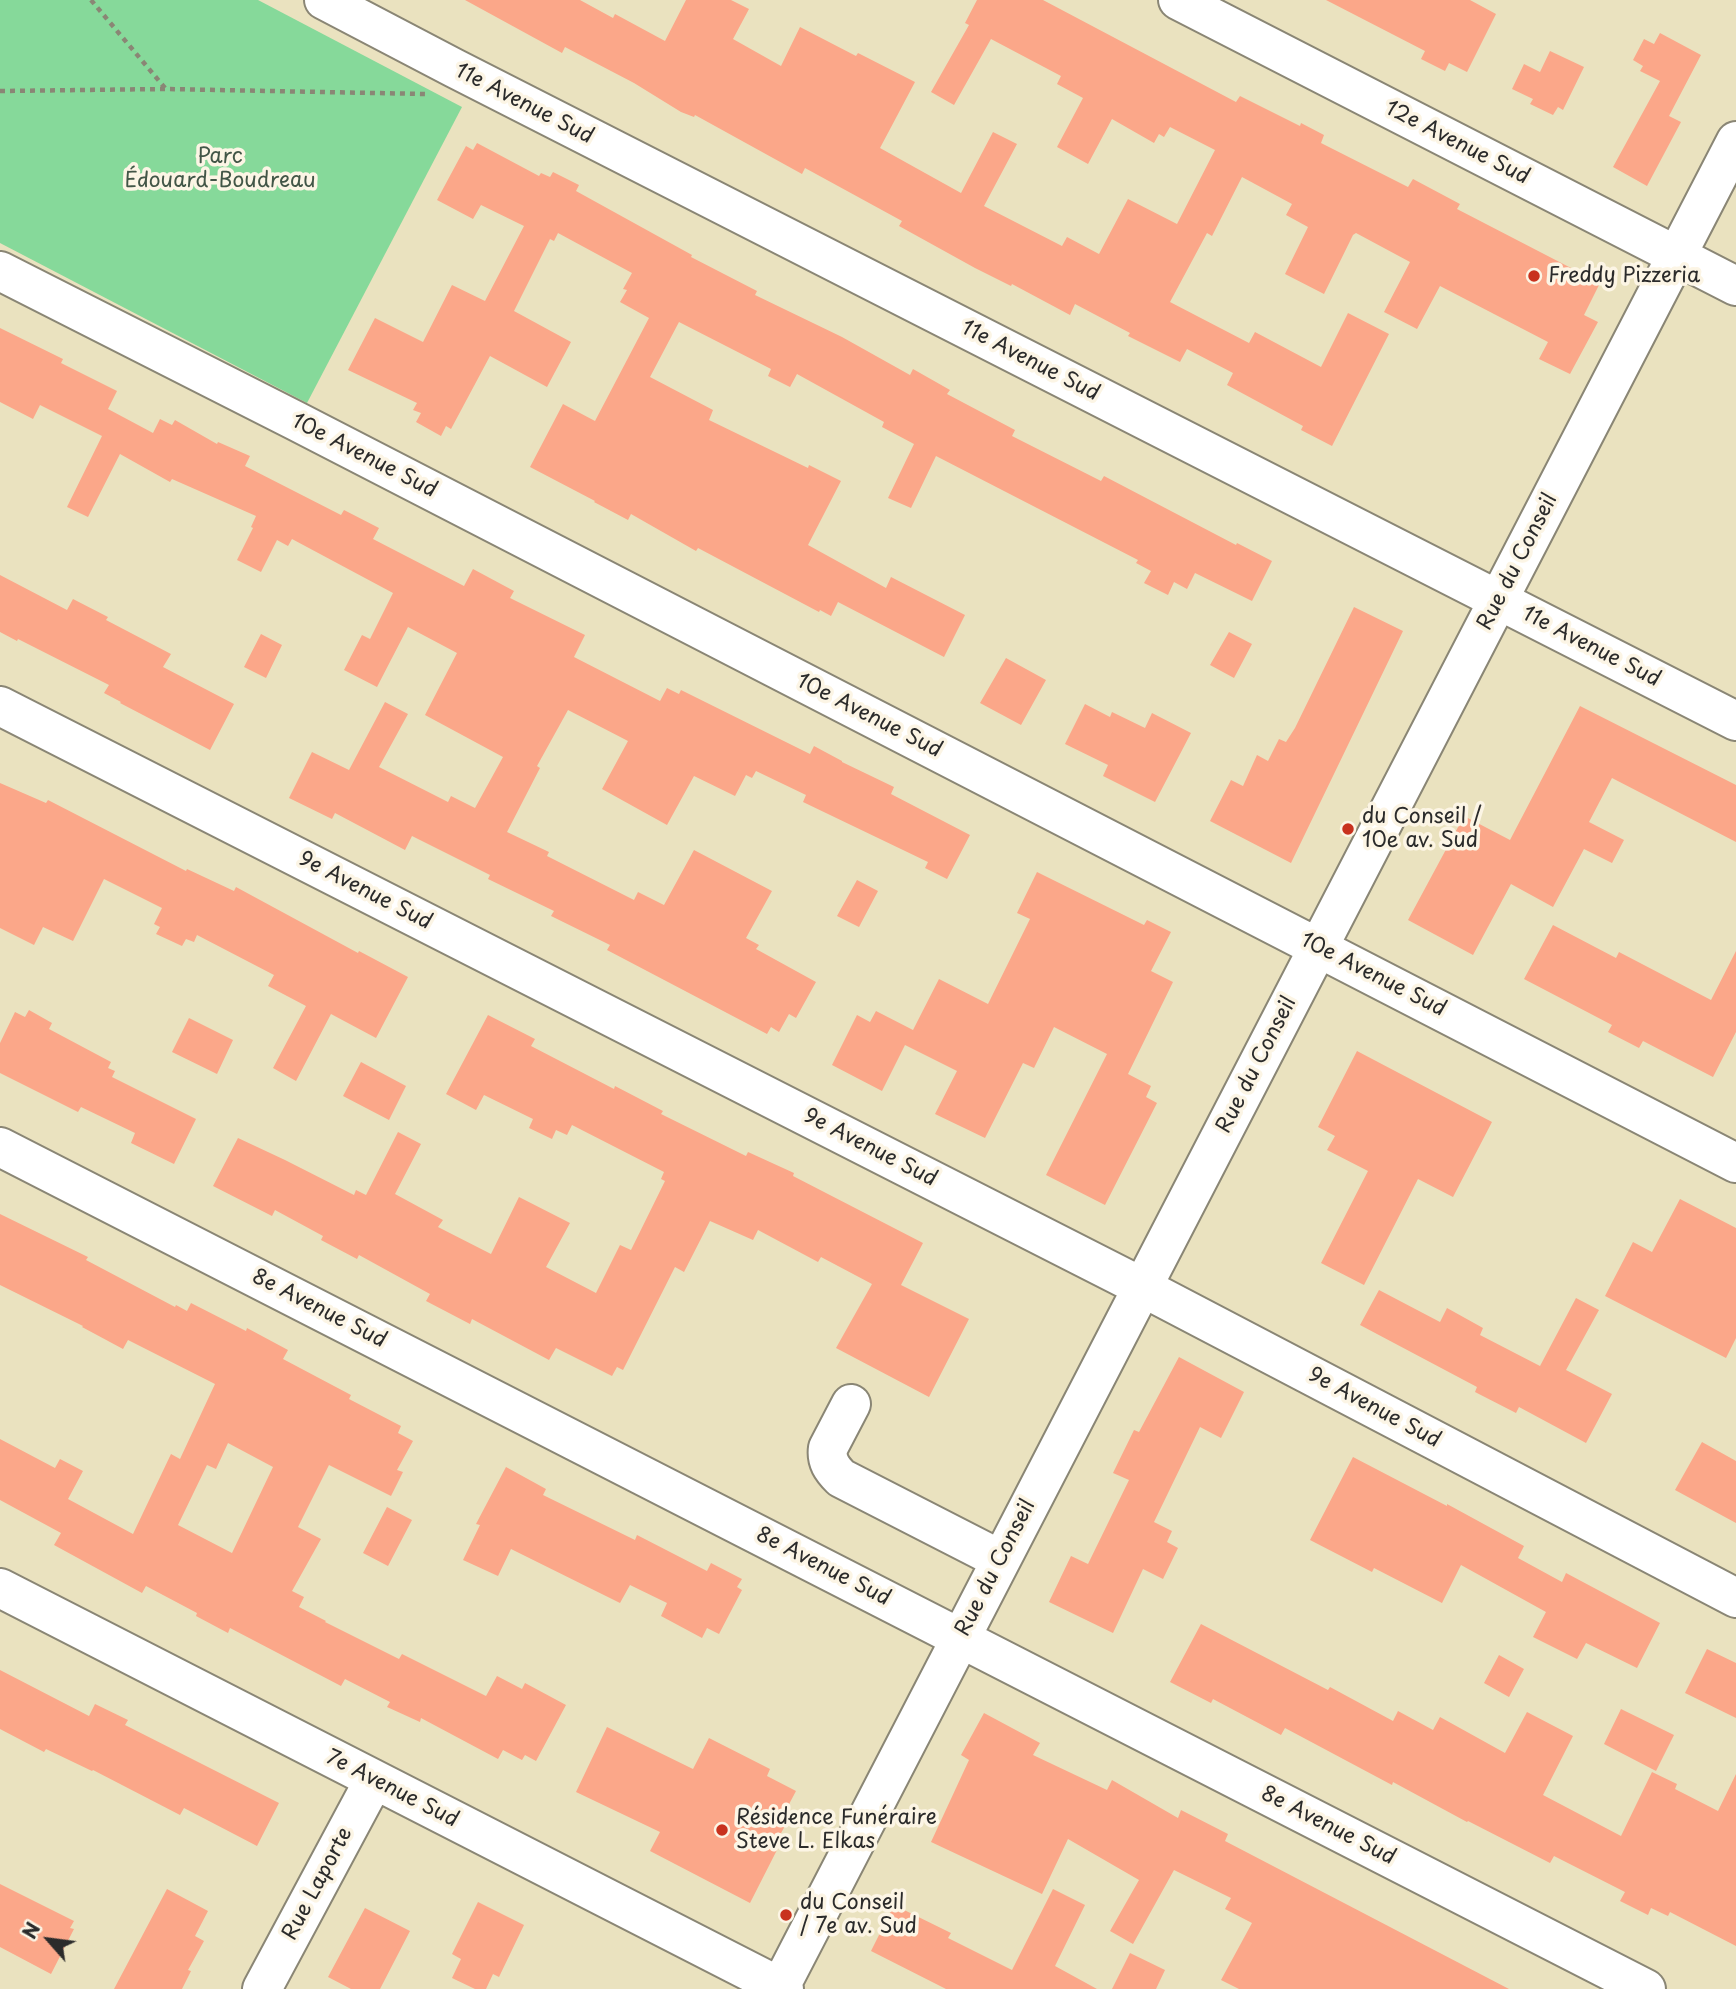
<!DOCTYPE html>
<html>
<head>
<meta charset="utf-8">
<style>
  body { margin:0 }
  #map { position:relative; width:1736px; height:1989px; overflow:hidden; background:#eae2bf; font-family:"Playpen Sans",sans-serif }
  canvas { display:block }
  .north { position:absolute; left:14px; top:1905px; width:70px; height:70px; -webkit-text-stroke:5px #fcf5e5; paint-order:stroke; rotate:298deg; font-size:19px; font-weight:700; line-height:28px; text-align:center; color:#2b2b2b }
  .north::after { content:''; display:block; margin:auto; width:24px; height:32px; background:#2b2b2b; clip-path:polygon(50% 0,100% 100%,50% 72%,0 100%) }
</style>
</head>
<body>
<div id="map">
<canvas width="1736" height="1989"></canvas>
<div class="north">N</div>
</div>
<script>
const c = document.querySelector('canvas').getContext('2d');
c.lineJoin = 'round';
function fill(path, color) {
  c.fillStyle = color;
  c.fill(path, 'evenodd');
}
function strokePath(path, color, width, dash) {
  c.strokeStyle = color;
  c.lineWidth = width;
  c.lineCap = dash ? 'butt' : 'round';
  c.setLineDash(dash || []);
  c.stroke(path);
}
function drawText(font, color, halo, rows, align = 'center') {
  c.font = font + ' "Playpen Sans",sans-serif';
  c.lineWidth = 7;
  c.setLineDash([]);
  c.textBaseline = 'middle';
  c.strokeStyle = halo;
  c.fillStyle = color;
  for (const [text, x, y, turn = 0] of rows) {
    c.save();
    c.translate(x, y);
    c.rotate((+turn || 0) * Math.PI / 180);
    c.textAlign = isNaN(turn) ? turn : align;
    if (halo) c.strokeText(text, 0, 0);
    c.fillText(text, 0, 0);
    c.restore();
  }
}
const green = new Path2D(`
  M 0,0 L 258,0 L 462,107 L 307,403 L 0,243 Z`);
const building = new Path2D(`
  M 465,0 L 580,0 L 613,18 L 615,14 L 665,41 L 686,0 L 731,0 L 749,9 L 733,39 L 781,66 L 800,27 L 856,56 L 858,53 L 915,82 L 880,148 L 961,193 L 993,132 L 1017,144 L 984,206 L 1062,246 L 1067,237 L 1099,254 L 1128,199 L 1177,224 L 1215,150 L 1170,127 L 1164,137 L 1159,134 L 1154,143 L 1112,119 L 1088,164 L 1057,147 L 1083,98 L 1057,84 L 1061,76 L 991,39 L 954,105 L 931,92 L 969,25 L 965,23 L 977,0 L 1043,0 L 1236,102 L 1240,96 L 1300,126 L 1301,123 L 1324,135 L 1321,143 L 1408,187 L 1413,179 L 1460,204 L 1457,209 L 1600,283 L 1584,315 L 1598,322 L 1570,374 L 1539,359 L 1548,342 L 1440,286 L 1417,329 L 1384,312 L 1410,262 L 1356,233 L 1353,235 L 1324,294 L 1285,274 L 1308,227 L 1286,215 L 1292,204 L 1242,177 L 1212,236 L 1207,233 L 1170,302 L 1249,343 L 1255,332 L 1321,367 L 1348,313 L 1389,334 L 1332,446 L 1301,430 L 1303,426 L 1227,385 L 1233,373 L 1187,349 L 1180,362 L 1128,336 L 1130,333 L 1075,304 L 1070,315 L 1012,284 L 1011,286 L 975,268 L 899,226 L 902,221 L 805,168 L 802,174 L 695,115 L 694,117 L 681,112 L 634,83 L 565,47 L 562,53 Z
  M 1326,0 L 1470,0 L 1496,14 L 1467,72 L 1449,63 L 1445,71 L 1421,59 L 1425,51 Z
  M 1660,33 L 1701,55 L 1669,116 L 1681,122 L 1647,186 L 1613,167 L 1660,81 L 1640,71 L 1643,66 L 1633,60 L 1644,39 L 1654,44 Z
  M 1550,51 L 1584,67 L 1563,110 L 1558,107 L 1553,115 L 1530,104 L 1533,99 L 1512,89 L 1524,64 L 1540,72 Z
  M 477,143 L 539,176 L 541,173 L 550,177 L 553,172 L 579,185 L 576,191 L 692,255 L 691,257 L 757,291 L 755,295 L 842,337 L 910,375 L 913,369 L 950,390 L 947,394 L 1015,430 L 1012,436 L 1101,481 L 1104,476 L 1236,545 L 1237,543 L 1272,561 L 1252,601 L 1195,573 L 1187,589 L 1174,582 L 1168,595 L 1144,583 L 1151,571 L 1136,563 L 1138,560 L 936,456 L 911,508 L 888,498 L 914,444 L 882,427 L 884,422 L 797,374 L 790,387 L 768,376 L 771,369 L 679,322 L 650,377 L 713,410 L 709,420 L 808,468 L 809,465 L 841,481 L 808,545 L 886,588 L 891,577 L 965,615 L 944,657 L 838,602 L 831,616 L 820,610 L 819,612 L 698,548 L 696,551 L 631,514 L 628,520 L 594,502 L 595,501 L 530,467 L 563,404 L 595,421 L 649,318 L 620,302 L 627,290 L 623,289 L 632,273 L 558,233 L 554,241 L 550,239 L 514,311 L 571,342 L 547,387 L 490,356 L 451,429 L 446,426 L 441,436 L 416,422 L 421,413 L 413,410 L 417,403 L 348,370 L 375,318 L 423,342 L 452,285 L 485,301 L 524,226 L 481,205 L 473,219 L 437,200 L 466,146 L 473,150 Z
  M 0,328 L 63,359 L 61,363 L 117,391 L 108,409 L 153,433 L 160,419 L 172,425 L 175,420 L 217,444 L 218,442 L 250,456 L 245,466 L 341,515 L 344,510 L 379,528 L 373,539 L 464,586 L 473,569 L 514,591 L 510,598 L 585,635 L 574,657 L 660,701 L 667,688 L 679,694 L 681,690 L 810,754 L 814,746 L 842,761 L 842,762 L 894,787 L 891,794 L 970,835 L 947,879 L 925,868 L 928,862 L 803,802 L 806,795 L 756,771 L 752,778 L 746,775 L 735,796 L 694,776 L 667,825 L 602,789 L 628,741 L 568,710 L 537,766 L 540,768 L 507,832 L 549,852 L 547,856 L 634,900 L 638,892 L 664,905 L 694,850 L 772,891 L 746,938 L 759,945 L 756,949 L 816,982 L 796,1018 L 789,1014 L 779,1032 L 771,1027 L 767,1034 L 607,950 L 610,945 L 551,916 L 554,911 L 488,879 L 490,875 L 412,836 L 405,850 L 335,813 L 332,819 L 289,798 L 312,752 L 349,770 L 385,702 L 408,714 L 379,767 L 448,802 L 451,796 L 475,808 L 503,757 L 425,715 L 457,653 L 408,627 L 377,687 L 344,670 L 362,635 L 370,639 L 393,593 L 292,539 L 288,546 L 277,540 L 261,572 L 237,560 L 253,528 L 251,527 L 256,516 L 172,479 L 170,482 L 120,454 L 88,517 L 67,507 L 102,436 L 40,405 L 33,419 L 0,402 Z
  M 0,575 L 67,610 L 73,599 L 108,617 L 106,620 L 171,654 L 163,667 L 234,704 L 210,750 L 120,703 L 121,702 L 104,693 L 109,685 L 18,639 L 17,641 L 0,632 Z
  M 1354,607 L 1403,631 L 1291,863 L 1210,821 L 1231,780 L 1243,786 L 1257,755 L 1268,761 L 1279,739 L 1286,742 L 1295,728 Z
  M 1229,632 L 1252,644 L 1234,678 L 1210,665 Z
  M 261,634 L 282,645 L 266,678 L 244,667 Z
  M 1006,658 L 1046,680 L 1021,725 L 980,703 Z
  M 1085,704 L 1110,717 L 1112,712 L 1145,728 L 1152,713 L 1191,733 L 1155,802 L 1103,776 L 1108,765 L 1065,744 Z
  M 1580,706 L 1736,785 L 1736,842 L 1612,778 L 1589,822 L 1624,840 L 1612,863 L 1584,849 L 1553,907 L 1511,884 L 1473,955 L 1408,920 L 1464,816 L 1510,840 Z
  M 0,783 L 46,803 L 48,800 L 186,871 L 187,869 L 234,891 L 236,887 L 358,953 L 359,951 L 408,977 L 376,1038 L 331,1014 L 296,1081 L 273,1068 L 306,1006 L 268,986 L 274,975 L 197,935 L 194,942 L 186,939 L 182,946 L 156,934 L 160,927 L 154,924 L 162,908 L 104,879 L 73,941 L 43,927 L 34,945 L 0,928 Z
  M 1037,872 L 1144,925 L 1147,920 L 1171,932 L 1151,971 L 1173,982 L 1128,1074 L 1151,1086 L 1146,1097 L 1157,1103 L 1105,1205 L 1046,1175 L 1107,1054 L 1054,1027 L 1034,1068 L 1023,1063 L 985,1138 L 935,1114 L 957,1071 L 905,1045 L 882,1091 L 832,1065 L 857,1015 L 870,1022 L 876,1011 L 913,1030 L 939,979 L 988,1004 L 1030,919 L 1017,913 Z
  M 857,880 L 878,891 L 859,927 L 837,916 Z
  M 1553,925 L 1616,958 L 1619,952 L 1711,1000 L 1736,951 L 1736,1032 L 1713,1077 L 1643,1041 L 1639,1048 L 1608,1032 L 1612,1025 L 1524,979 Z
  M 29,1010 L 52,1023 L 49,1029 L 111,1062 L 108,1068 L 115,1071 L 112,1077 L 196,1119 L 174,1164 L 131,1143 L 135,1133 L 81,1107 L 78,1112 L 0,1073 L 0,1043 L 15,1012 L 25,1017 Z
  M 488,1015 L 535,1039 L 531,1046 L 614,1089 L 615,1086 L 663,1111 L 661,1114 L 746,1156 L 748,1152 L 794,1173 L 793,1176 L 923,1243 L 901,1285 L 969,1319 L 929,1397 L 836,1348 L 872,1284 L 821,1257 L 818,1262 L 758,1230 L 753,1240 L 710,1221 L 684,1272 L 675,1267 L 623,1370 L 617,1367 L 612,1376 L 556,1348 L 549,1360 L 472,1319 L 470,1324 L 426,1301 L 430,1294 L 359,1255 L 357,1259 L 321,1240 L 323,1236 L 275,1210 L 272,1216 L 213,1186 L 238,1138 L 285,1160 L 354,1195 L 356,1190 L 366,1195 L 398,1132 L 421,1144 L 395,1194 L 443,1220 L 438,1227 L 491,1254 L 519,1197 L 570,1223 L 546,1267 L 596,1293 L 620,1245 L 631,1250 L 665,1181 L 661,1179 L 664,1172 L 572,1125 L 567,1135 L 556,1130 L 552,1139 L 529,1128 L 533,1119 L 484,1095 L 476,1110 L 446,1094 Z
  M 189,1018 L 233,1040 L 217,1074 L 172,1052 Z
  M 1357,1051 L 1492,1122 L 1453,1197 L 1418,1179 L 1364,1285 L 1321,1263 L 1368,1171 L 1327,1150 L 1335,1136 L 1318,1127 Z
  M 361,1062 L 406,1086 L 389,1120 L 343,1096 Z
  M 1680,1199 L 1736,1228 L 1736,1338 L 1726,1358 L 1605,1296 L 1633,1242 L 1652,1252 Z
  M 0,1214 L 88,1257 L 86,1260 L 175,1307 L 176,1305 L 187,1311 L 191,1303 L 246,1331 L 247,1328 L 288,1350 L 283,1359 L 351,1395 L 349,1399 L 401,1426 L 398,1433 L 413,1441 L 397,1470 L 403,1472 L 391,1496 L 329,1465 L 298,1527 L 321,1539 L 292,1591 L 304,1597 L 299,1607 L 326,1621 L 325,1622 L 399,1659 L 402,1654 L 486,1696 L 497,1676 L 522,1689 L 525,1683 L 566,1705 L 536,1761 L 525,1755 L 522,1760 L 503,1750 L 498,1759 L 421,1718 L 420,1722 L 387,1707 L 390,1702 L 345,1679 L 341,1686 L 230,1628 L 228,1633 L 196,1616 L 197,1613 L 146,1586 L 142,1593 L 54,1545 L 61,1533 L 0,1500 L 0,1439 L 55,1468 L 60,1459 L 83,1471 L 68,1499 L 133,1534 L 171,1454 L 180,1459 L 215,1384 L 128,1340 L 123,1349 L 82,1327 L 83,1326 L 0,1285 ZM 228,1443 L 273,1467 L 232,1553 L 178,1525 L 207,1465 L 216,1469 Z
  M 1379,1290 L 1440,1322 L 1447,1308 L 1483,1328 L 1480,1335 L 1540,1366 L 1576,1298 L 1599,1310 L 1566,1370 L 1612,1394 L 1586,1443 L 1519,1407 L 1516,1413 L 1475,1392 L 1477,1387 L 1360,1325 Z
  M 1179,1357 L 1244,1392 L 1221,1438 L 1200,1427 L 1154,1522 L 1172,1531 L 1167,1542 L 1178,1548 L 1163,1579 L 1143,1569 L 1113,1633 L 1049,1602 L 1071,1556 L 1088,1564 L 1129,1480 L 1113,1473 L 1134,1430 L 1139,1432 Z
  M 1702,1442 L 1736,1461 L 1736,1523 L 1675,1490 Z
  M 1353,1457 L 1447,1506 L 1447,1504 L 1524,1546 L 1518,1558 L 1562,1582 L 1566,1573 L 1660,1623 L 1637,1668 L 1586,1643 L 1577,1659 L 1533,1637 L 1546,1612 L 1461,1565 L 1442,1603 L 1374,1568 L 1372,1572 L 1310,1540 Z
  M 506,1467 L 546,1489 L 543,1495 L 635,1540 L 637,1535 L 707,1571 L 711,1563 L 742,1579 L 737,1587 L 742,1590 L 719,1634 L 707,1628 L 702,1638 L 661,1616 L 667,1603 L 630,1585 L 620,1603 L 511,1549 L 498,1576 L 463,1560 L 480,1525 L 476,1524 Z
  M 387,1507 L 412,1520 L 388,1566 L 363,1553 Z
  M 1201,1624 L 1328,1690 L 1330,1687 L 1393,1721 L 1398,1711 L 1433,1730 L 1440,1717 L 1505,1753 L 1527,1712 L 1573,1736 L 1543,1795 L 1621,1836 L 1652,1772 L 1677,1784 L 1675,1789 L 1718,1811 L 1736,1774 L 1736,1946 L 1670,1912 L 1668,1916 L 1651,1908 L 1648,1915 L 1620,1901 L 1625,1892 L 1554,1856 L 1550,1863 L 1468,1821 L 1467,1822 L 1393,1782 L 1392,1785 L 1285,1728 L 1281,1735 L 1213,1699 L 1211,1703 L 1170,1682 Z
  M 1707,1649 L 1736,1663 L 1736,1718 L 1685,1693 Z
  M 1499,1655 L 1524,1669 L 1509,1697 L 1484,1683 Z
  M 0,1670 L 89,1716 L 95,1704 L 128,1720 L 125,1725 L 279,1803 L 257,1846 L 184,1808 L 180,1815 L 93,1770 L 92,1771 L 46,1749 L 44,1752 L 0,1729 Z
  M 1621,1709 L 1674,1735 L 1656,1771 L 1604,1744 Z
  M 984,1713 L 1040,1743 L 1033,1755 L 1107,1790 L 1112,1780 L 1178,1818 L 1181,1810 L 1228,1834 L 1225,1841 L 1509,1989 L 1239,1989 L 1221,1980 L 1252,1923 L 1225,1909 L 1231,1898 L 1174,1870 L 1133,1944 L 1110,1931 L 1139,1880 L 1068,1839 L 1042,1894 L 931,1842 L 969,1760 L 961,1755 Z
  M 607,1727 L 693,1769 L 709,1738 L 770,1769 L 767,1776 L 796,1791 L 786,1810 L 792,1813 L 774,1846 L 778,1848 L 750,1903 L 650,1851 L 660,1832 L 576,1792 Z
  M 0,1884 L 74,1921 L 70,1928 L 74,1929 L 51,1974 L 0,1947 Z
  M 167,1889 L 208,1911 L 195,1936 L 204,1941 L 188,1970 L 191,1971 L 182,1989 L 114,1989 Z
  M 1053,1889 L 1085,1905 L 1055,1966 L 1097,1989 L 946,1989 L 871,1951 L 894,1905 L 951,1933 L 948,1938 L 1012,1970 Z
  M 478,1902 L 524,1925 L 499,1977 L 493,1974 L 486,1989 L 475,1989 L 452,1978 L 461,1959 L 452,1954 Z
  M 365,1908 L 410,1931 L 380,1989 L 351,1989 L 328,1977 Z
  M 1130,1953 L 1165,1970 L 1156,1989 L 1112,1989 Z`);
const path = new Path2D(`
  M 91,0 L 165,88
  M 0,91 L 166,89 L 426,94`);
const minor = new Path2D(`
  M 324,0 L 454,68 L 1736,721
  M 0,271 L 296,421 L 1736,1163
  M 0,706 L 1142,1287 L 1736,1598
  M 0,1147 L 1646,1989
  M 851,1404 L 828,1448 C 826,1461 832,1469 841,1478 L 1001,1560
  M 0,1588 L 784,1989
  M 262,1989 L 374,1780
  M 779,1989 L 1736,141`);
const major = new Path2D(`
  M 1178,0 L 1736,286`);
const markers = [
  [1534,276,7,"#c8321e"],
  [1348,829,7,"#c8321e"],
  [722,1830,7,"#c8321e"],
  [786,1915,7,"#c8321e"]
];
const streetNames = [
  ["11e Avenue Sud",524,104,27],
  ["12e Avenue Sud",1457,143,27],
  ["11e Avenue Sud",1030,361,27],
  ["10e Avenue Sud",364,456,27],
  ["Rue du Conseil",1518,562,-63],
  ["11e Avenue Sud",1591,647,27],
  ["10e Avenue Sud",869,716,27],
  ["9e Avenue Sud",365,891,27],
  ["10e Avenue Sud",1373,975,27],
  ["Rue du Conseil",1257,1065,-63],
  ["9e Avenue Sud",870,1148,27],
  ["8e Avenue Sud",319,1309,27],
  ["9e Avenue Sud",1374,1408,28],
  ["8e Avenue Sud",823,1567,27],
  ["Rue du Conseil",996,1568,-63],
  ["7e Avenue Sud",392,1789,27],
  ["8e Avenue Sud",1328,1826,27],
  ["Rue Laporte",318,1884,-62]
];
const parkNames = [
  ["Parc",220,157],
  ["Édouard-Boudreau",220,181]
];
const poiNames = [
  ["Freddy Pizzeria",1548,276],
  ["du Conseil /",1362,817],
  ["10e av. Sud",1362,841],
  ["Résidence Funéraire",736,1818],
  ["Steve L. Elkas",736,1842],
  ["du Conseil",800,1903],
  ["/ 7e av. Sud",800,1927]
];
fill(green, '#86d99a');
fill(building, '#fba789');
strokePath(minor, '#8a8675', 42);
strokePath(major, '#8a8675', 42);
strokePath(path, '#8a8675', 4.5, [5, 5]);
strokePath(minor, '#fff', 38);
strokePath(major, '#fff', 38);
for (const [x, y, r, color] of markers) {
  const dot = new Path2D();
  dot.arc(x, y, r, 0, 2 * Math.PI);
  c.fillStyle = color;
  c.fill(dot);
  strokePath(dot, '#fcf5e5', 2.5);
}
drawText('21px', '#2b2b2b', '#fcf5e5', streetNames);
drawText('21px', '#425647', '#fcf5e5', parkNames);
drawText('21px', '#2b2b2b', '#fcf5e5', poiNames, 'left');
</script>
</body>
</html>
